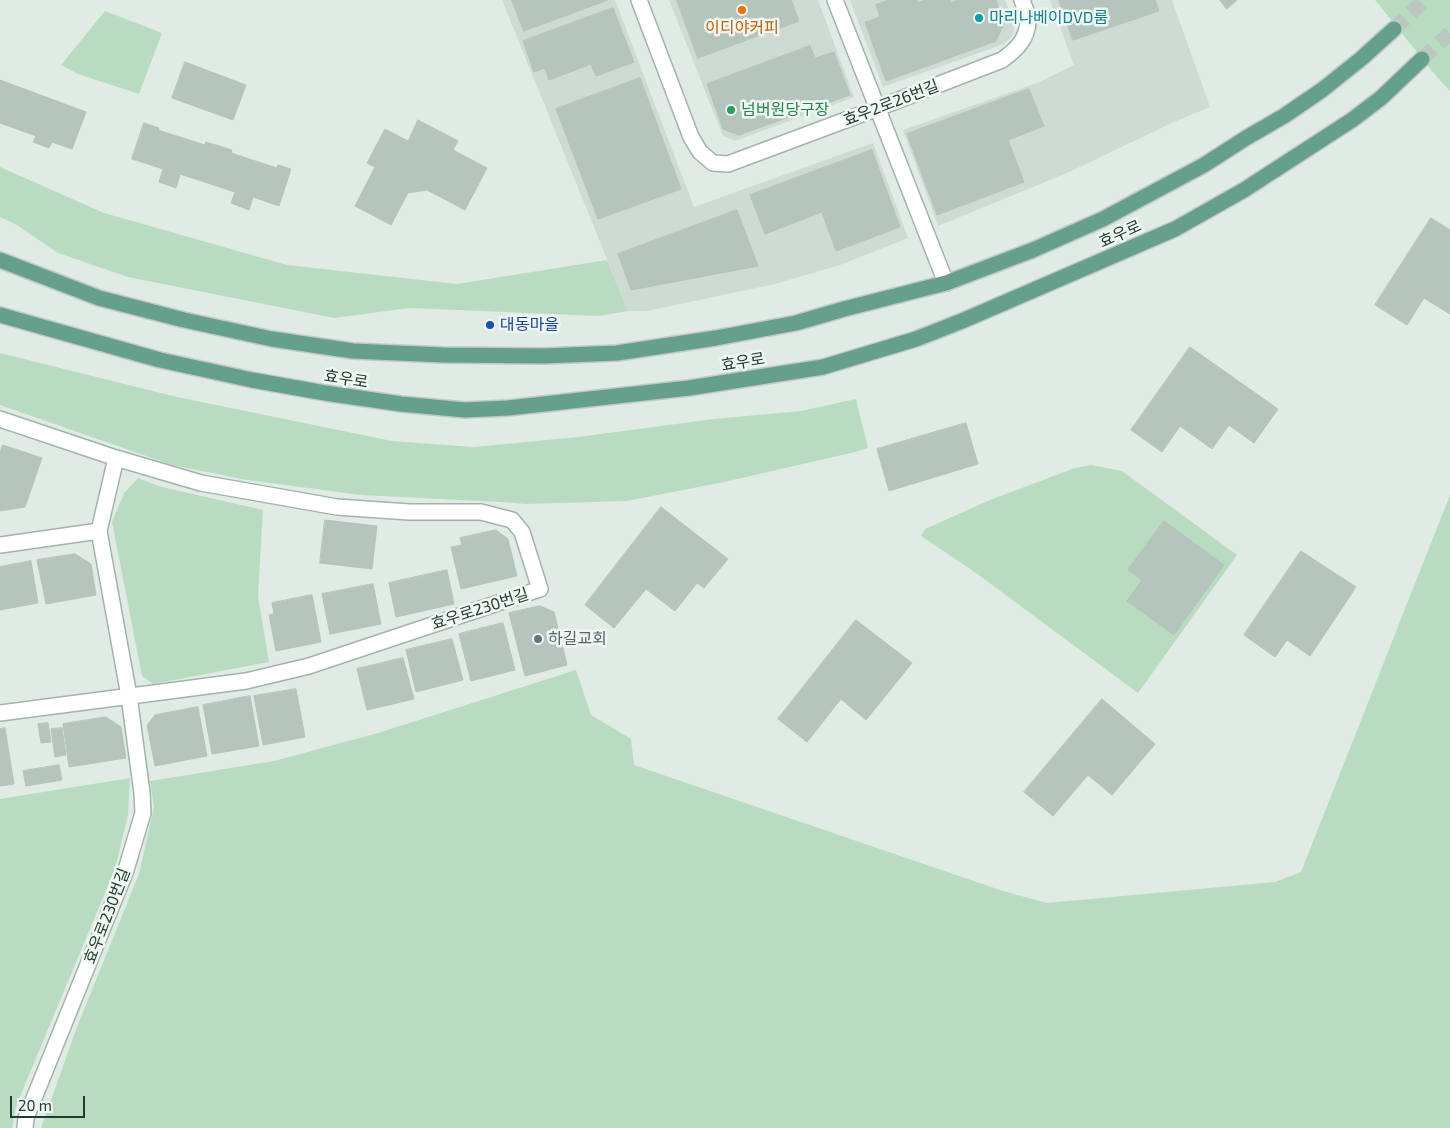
<!DOCTYPE html>
<html>
<head>
<meta charset="utf-8">
<style>
  body { margin:0 }
  #map { position:relative; width:1450px; height:1128px; overflow:hidden; background:#e0ebe5; font-family:"Exo 2",sans-serif }
  canvas { display:block }
  .scale { position:absolute; left:10px; top:1096px; width:75px; height:22px; box-sizing:border-box; border:2px solid #213b32; border-top:0; padding-left:6px; font-size:15px; line-height:18px; white-space:nowrap; color:#213b32; -webkit-text-stroke:4px #f0f7f3; paint-order:stroke }
</style>
</head>
<body>
<div id="map">
<canvas width="1450" height="1128"></canvas>
<div class="scale">20 m</div>
</div>
<script>
const c = document.querySelector('canvas').getContext('2d');
c.lineJoin = 'round';
function fill(path, color) {
  c.fillStyle = color;
  c.fill(path, 'evenodd');
}
function strokePath(path, color, width, dash) {
  c.strokeStyle = color;
  c.lineWidth = width;
  c.lineCap = dash ? 'butt' : 'round';
  c.setLineDash(dash || []);
  c.stroke(path);
}
function drawText(font, color, halo, rows, align = 'center') {
  c.font = font + ' "Exo 2","Noto Sans KR",sans-serif';
  c.lineWidth = 5;
  c.setLineDash([]);
  c.textBaseline = 'middle';
  c.strokeStyle = halo;
  c.fillStyle = color;
  for (const [text, x, y, turn = 0] of rows) {
    c.save();
    c.translate(x, y);
    c.rotate((+turn || 0) * Math.PI / 180);
    c.textAlign = isNaN(turn) ? turn : align;
    if (halo) c.strokeText(text, 0, 0);
    c.fillText(text, 0, 0);
    c.restore();
  }
}
const built = new Path2D(`
  M 502,0 L 615,0 L 694,207 L 873,143 L 908,238 L 840,265 L 775,284 L 647,311 L 628,311 Z
  M 669,0 L 818,0 L 854,97 L 735,141 L 723,136 Z
  M 850,0 L 1005,0 L 1015,25 L 1012,36 L 1004,44 L 883,87 Z
  M 1050,0 L 1172,0 L 1210,107 L 1174,122 L 1067,173 L 938,226 L 903,130 L 1037,83 L 1074,65 Z`);
const green = new Path2D(`
  M 1375,0 L 1450,0 L 1450,91 L 1437,77 Z
  M 105,11 L 162,33 L 139,94 L 78,74 L 61,65 Z
  M 0,167 L 104,213 L 287,265 L 457,284 L 607,260 L 628,311 L 599,316 L 409,308 L 334,318 L 128,277 L 58,253 L 17,225 L 0,217 Z
  M 0,353 L 177,397 L 392,441 L 474,447 L 578,437 L 714,419 L 801,411 L 856,399 L 868,448 L 855,452 L 724,482 L 627,501 L 526,504 L 500,502 L 361,495 L 247,480 L 172,465 L 0,405 Z
  M 1091,465 L 1122,471 L 1237,555 L 1138,693 L 976,573 L 921,536 L 925,529 L 990,500 L 1075,468 Z
  M 138,478 L 158,486 L 263,510 L 258,596 L 269,662 L 153,684 L 142,676 L 112,522 L 124,493 Z
  M 1450,495 L 1450,1128 L 41,1128 L 77,1027 L 139,874 L 154,807 L 150,781 L 274,761 L 378,733 L 576,670 L 591,715 L 631,739 L 634,765 L 1003,891 L 1047,903 L 1275,882 L 1301,872 Z
  M 130,778 L 128,815 L 115,869 L 16,1106 L 12,1128 L 0,1128 L 0,799 Z`);
const building = new Path2D(`
  M 512,0 L 608,0 L 524,31 Z
  M 677,0 L 791,0 L 799,21 L 698,58 Z
  M 889,0 L 917,0 L 918,3 L 926,0 L 950,0 L 951,3 L 958,0 L 996,0 L 1004,24 L 996,41 L 886,81 L 865,22 L 880,17 L 876,5 Z
  M 1059,0 L 1155,0 L 1159,11 L 1073,40 Z
  M 1220,0 L 1237,0 L 1227,9 Z
  M 613,8 L 634,62 L 596,76 L 591,64 L 549,80 L 545,68 L 534,72 L 523,41 Z
  M 810,46 L 815,58 L 834,52 L 850,95 L 739,135 L 723,129 L 707,84 Z
  M 185,62 L 246,85 L 233,120 L 172,98 Z
  M 640,78 L 681,189 L 598,219 L 556,109 Z
  M 0,80 L 86,112 L 72,149 L 52,142 L 49,148 L 33,142 L 36,136 L 0,123 Z
  M 1029,89 L 1044,126 L 1008,140 L 1024,182 L 937,215 L 907,134 Z
  M 418,120 L 458,141 L 453,150 L 487,168 L 465,210 L 427,190 L 408,193 L 391,225 L 355,206 L 375,167 L 367,163 L 385,129 L 408,141 Z
  M 144,123 L 159,128 L 158,130 L 205,145 L 206,142 L 232,150 L 231,153 L 277,168 L 278,165 L 291,169 L 279,206 L 253,197 L 249,210 L 231,203 L 235,192 L 180,174 L 176,188 L 159,182 L 163,169 L 132,159 Z
  M 872,150 L 900,227 L 836,251 L 822,212 L 765,234 L 750,195 Z
  M 737,210 L 758,266 L 631,290 L 618,254 Z
  M 1431,218 L 1450,230 L 1450,314 L 1424,298 L 1407,325 L 1375,305 Z
  M 1190,347 L 1278,409 L 1254,443 L 1229,425 L 1212,449 L 1180,426 L 1162,452 L 1131,430 Z
  M 966,423 L 978,464 L 889,491 L 877,449 Z
  M 3,445 L 42,458 L 25,507 L 0,511 L 0,453 Z
  M 661,507 L 728,559 L 704,588 L 697,583 L 675,611 L 646,589 L 614,628 L 585,605 Z
  M 325,520 L 377,526 L 372,569 L 320,563 Z
  M 1164,521 L 1224,565 L 1174,635 L 1127,601 L 1142,580 L 1128,570 Z
  M 496,530 L 508,539 L 517,576 L 461,589 L 451,547 L 462,545 L 460,538 Z
  M 1301,551 L 1356,587 L 1310,656 L 1287,640 L 1275,657 L 1244,635 Z
  M 75,554 L 91,564 L 96,595 L 46,604 L 37,560 Z
  M 31,561 L 38,603 L 0,610 L 0,567 Z
  M 447,570 L 454,604 L 396,617 L 389,583 Z
  M 373,584 L 381,624 L 330,634 L 322,594 Z
  M 312,595 L 321,642 L 276,651 L 269,615 L 274,614 L 272,603 Z
  M 540,606 L 554,612 L 567,665 L 525,676 L 509,613 Z
  M 856,620 L 912,663 L 866,720 L 841,699 L 807,742 L 778,719 Z
  M 503,623 L 515,670 L 471,681 L 459,634 Z
  M 452,639 L 463,680 L 416,692 L 406,650 Z
  M 403,658 L 414,699 L 367,710 L 357,669 Z
  M 296,689 L 305,737 L 263,745 L 254,696 Z
  M 250,696 L 259,746 L 212,754 L 203,705 Z
  M 1102,699 L 1155,744 L 1112,795 L 1088,775 L 1053,816 L 1024,792 Z
  M 198,707 L 207,756 L 155,766 L 147,725 L 155,715 Z
  M 106,717 L 121,727 L 126,758 L 69,767 L 63,724 Z
  M 48,723 L 51,742 L 41,743 L 38,724 Z
  M 5,728 L 14,784 L 0,786 L 0,729 Z
  M 62,728 L 66,755 L 55,757 L 51,729 Z
  M 59,765 L 62,780 L 26,786 L 23,771 Z`);
const majorTunnel = new Path2D(`
  M 1394,29 L 1424,0
  M 1422,59 L 1450,33`);
const minor = new Path2D(`
  M 639,0 L 691,137 L 700,152 L 713,163 L 728,164 L 878,108 L 1002,60 C 1016,50 1028,39 1028,20 C 1028,14 1024,6 1022,0
  M 835,0 L 946,283
  M 0,419 L 116,458 L 201,483 L 337,507 L 409,512 L 481,512 L 512,520 L 522,532 L 540,589 L 309,666 L 246,681 L 0,713
  M 0,545 L 99,531
  M 25,1128 L 26,1118 L 125,873 L 143,813 L 142,793 L 129,696 L 99,531 L 116,458`);
const major = new Path2D(`
  M 0,260 L 99,298 L 184,320 L 272,339 L 353,351 L 443,355 L 544,356 L 617,353 L 716,338 L 796,323 L 844,309 L 946,283 L 1033,250 L 1103,219 L 1204,165 L 1246,138 L 1284,116 L 1322,90 L 1362,58 L 1394,29
  M 0,315 L 160,360 L 252,380 L 325,393 L 401,404 L 465,410 L 508,408 L 689,388 L 823,367 L 916,339 L 962,321 L 1175,229 L 1244,190 L 1352,120 L 1381,98 L 1422,59`);
const markers = [
  [742,10,5,"#e8710a"],
  [979,18,5,"#0f9aa8"],
  [731,110,5,"#2e9e5b"],
  [490,325,5,"#1a4fb4"],
  [538,639,5,"#6b7280"]
];
const cultureNames = [
  ["마리나베이DVD룸",989,18]
];
const foodNames = [
  ["이디야커피",742,28]
];
const streetNames = [
  ["효우2로26번길",891,103,-21],
  ["효우로",1120,234,-24],
  ["효우로",743,362,-9],
  ["효우로",346,379,9],
  ["효우로230번길",480,609,-18],
  ["효우로230번길",107,916,-69]
];
const leisureNames = [
  ["넘버원당구장",741,110]
];
const transitNames = [
  ["대동마을",500,325]
];
const worshipNames = [
  ["하길교회",548,639]
];
fill(built, '#cedad4');
fill(green, '#b9dcc0');
fill(building, '#b5c5be');
strokePath(building, '#b3c4bb', 1);
strokePath(majorTunnel, '#bac8c1', 15, [15, 8]);
strokePath(minor, '#a3b3ac', 18);
strokePath(major, '#c1c8c6', 18);
strokePath(minor, '#fff', 15);
strokePath(major, '#65a08c', 15);
for (const [x, y, r, color] of markers) {
  const dot = new Path2D();
  dot.arc(x, y, r, 0, 2 * Math.PI);
  c.fillStyle = color;
  c.fill(dot);
  strokePath(dot, '#f0f7f3', 2);
}
drawText('16px', '#0d838f', '#f0f7f3', cultureNames, 'left');
drawText('16px', '#c56008', '#f0f7f3', foodNames);
drawText('16px', '#213b32', '#f0f7f3', streetNames);
drawText('16px', '#27864d', '#f0f7f3', leisureNames, 'left');
drawText('16px', '#164399', '#f0f7f3', transitNames, 'left');
drawText('16px', '#5b616d', '#f0f7f3', worshipNames, 'left');
</script>
</body>
</html>
